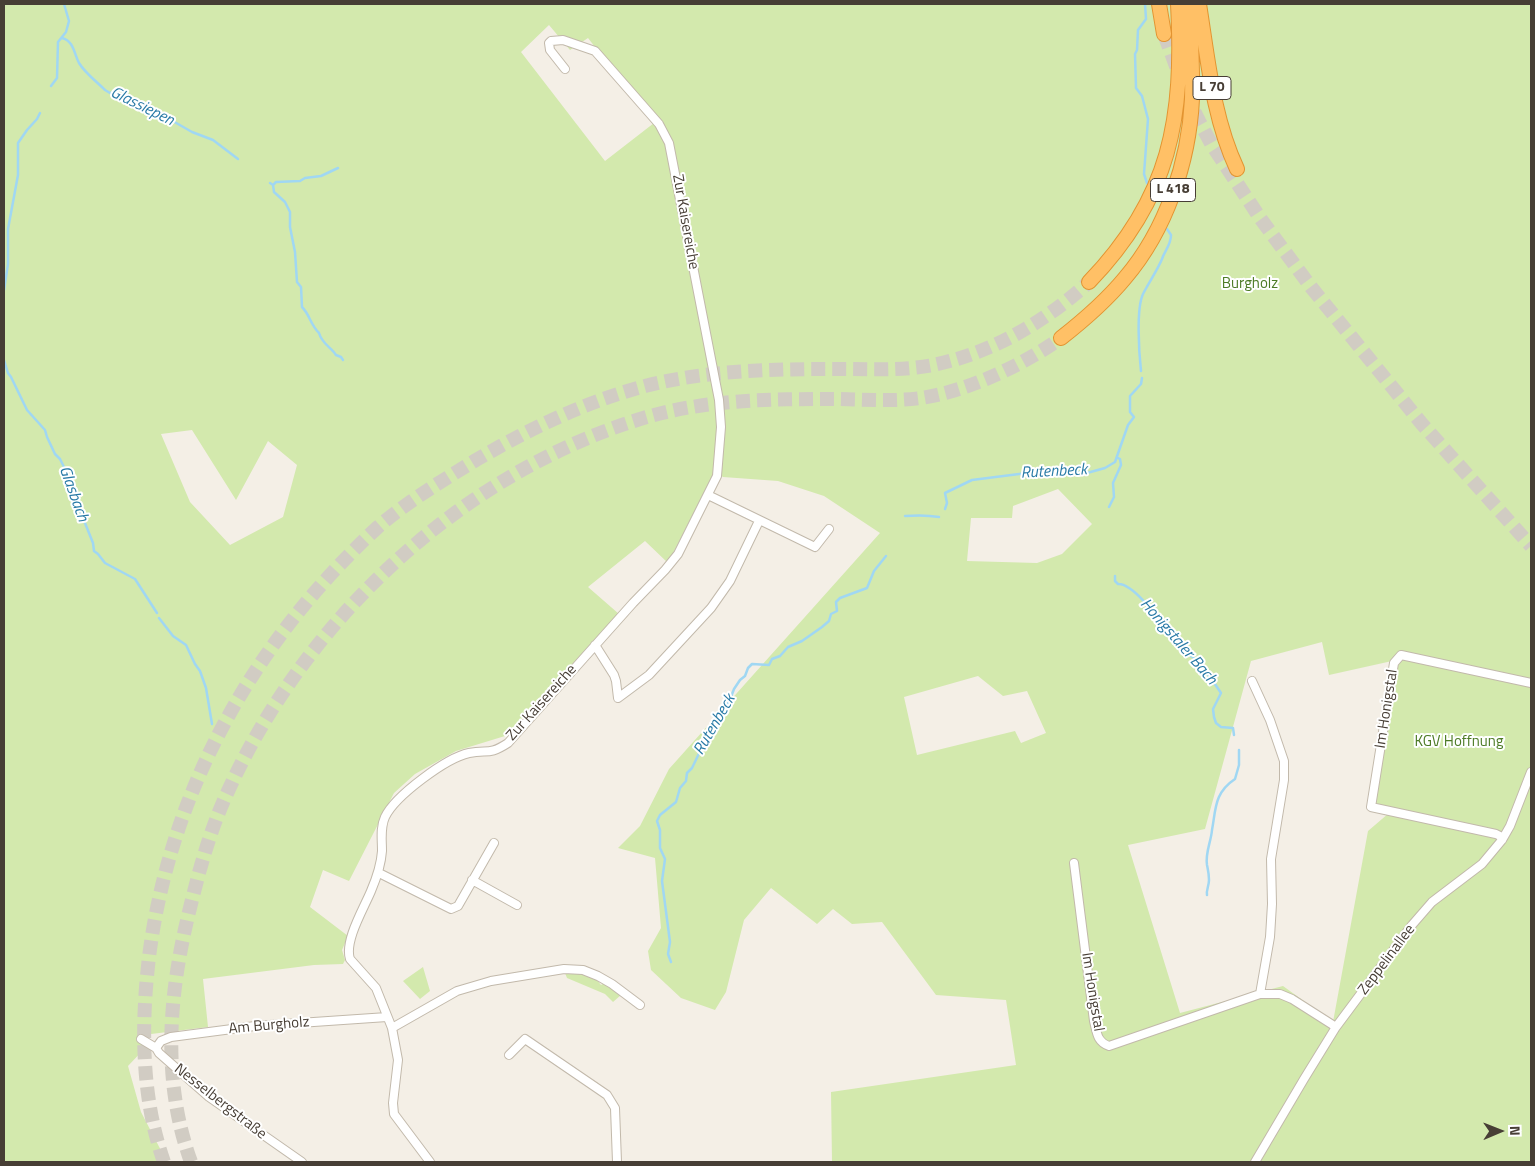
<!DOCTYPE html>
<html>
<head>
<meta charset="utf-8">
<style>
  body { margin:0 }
  #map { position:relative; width:1535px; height:1166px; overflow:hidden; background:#f4efe6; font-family:"Titillium Web",sans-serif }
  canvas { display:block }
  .frame { position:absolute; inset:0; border:5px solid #473e35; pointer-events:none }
  .north { position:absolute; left:1475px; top:1106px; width:50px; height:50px; -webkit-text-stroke:4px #fff; paint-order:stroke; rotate:89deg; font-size:14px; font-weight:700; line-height:20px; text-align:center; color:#473e35 }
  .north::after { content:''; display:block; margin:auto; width:18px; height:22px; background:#473e35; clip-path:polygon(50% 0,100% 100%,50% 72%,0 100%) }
</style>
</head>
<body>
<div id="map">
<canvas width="1535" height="1166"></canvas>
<div class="frame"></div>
<div class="north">N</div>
</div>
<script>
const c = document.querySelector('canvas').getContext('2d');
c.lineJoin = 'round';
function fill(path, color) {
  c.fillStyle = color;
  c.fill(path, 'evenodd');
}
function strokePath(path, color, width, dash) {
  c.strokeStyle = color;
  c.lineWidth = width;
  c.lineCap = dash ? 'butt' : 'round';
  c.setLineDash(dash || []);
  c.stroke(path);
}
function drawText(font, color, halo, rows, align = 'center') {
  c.font = font + ' "Titillium Web",sans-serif';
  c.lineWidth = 4;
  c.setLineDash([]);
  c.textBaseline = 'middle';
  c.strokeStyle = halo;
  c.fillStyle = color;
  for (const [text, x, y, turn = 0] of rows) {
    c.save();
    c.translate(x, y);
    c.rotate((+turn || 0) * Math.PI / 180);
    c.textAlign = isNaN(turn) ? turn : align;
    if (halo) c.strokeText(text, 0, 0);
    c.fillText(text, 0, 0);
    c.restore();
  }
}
const green = new Path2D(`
  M 4,4 L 1531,4 L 1531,1162 L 832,1162 L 831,1092 L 1016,1065 L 1006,1000 L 936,995 L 882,922 L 852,924 L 833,909 L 817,924 L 771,888 L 744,920 L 726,992 L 715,1010 L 681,998 L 651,970 L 648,951 L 661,928 L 655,858 L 618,848 L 640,826 L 669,769 L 880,533 L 824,496 L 778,481 L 723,477 L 715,471 L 668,563 L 645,541 L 588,587 L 619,614 L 505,736 L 456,751 L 415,774 L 394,793 L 349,881 L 323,870 L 310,907 L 348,936 L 342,950 L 345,960 L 343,964 L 314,965 L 203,979 L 208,1027 L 143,1035 L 146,1047 L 128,1066 L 141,1112 L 167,1162 L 4,1162 ZM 549,25 L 570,50 L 588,38 L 654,123 L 605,161 L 521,52 ZM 192,430 L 236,500 L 268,441 L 297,465 L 283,517 L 230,545 L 190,502 L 161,434 ZM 1058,489 L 1092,524 L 1062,554 L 1037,563 L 967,561 L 971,518 L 1012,518 L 1013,506 ZM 1322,642 L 1329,675 L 1392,661 L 1369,809 L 1389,813 L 1368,831 L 1333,1022 L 1283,986 L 1180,1013 L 1128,845 L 1205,829 L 1251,661 ZM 978,676 L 1003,696 L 1027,691 L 1046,733 L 1021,743 L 1015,731 L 917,755 L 904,697 Z
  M 423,967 L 430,991 L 420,999 L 403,981 Z
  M 573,971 L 589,975 L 590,977 L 597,980 L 601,985 L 606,982 L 621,995 L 613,1002 L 605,994 L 567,978 L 565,973 Z`);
const stream = new Path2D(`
  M 1145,4 L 1146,19 L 1138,30 L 1137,50 L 1135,54 L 1136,88 L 1142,96 L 1148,119 L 1144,174 L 1147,183
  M 62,38 C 74,41 74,54 79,63 C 85,73 97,82 105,90 L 110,93 L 116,92 L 121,97 L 150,108 L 192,132 L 213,140 L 238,159
  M 51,86 L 57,78 L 58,42 L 66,32 L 69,21 L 64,4
  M 270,183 L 273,185 L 274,192 L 285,202 L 290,212 L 290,227 L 295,252 L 297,282 L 301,287 L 302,307 C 310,315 310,324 319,333 C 322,344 331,347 336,355 L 341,357 L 343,360
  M 273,185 L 276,182 L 300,181 L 305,178 L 321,176 L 338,168
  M 4,290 L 8,264 L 8,229 L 18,175 L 18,143 L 27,130 L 37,119 L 40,113
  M 4,360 L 8,373 L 11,377 L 27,410 L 45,430 L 47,437 L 55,454 L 60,459 L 64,467 L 65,483 L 81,513 L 93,543 L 94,551 L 98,554 L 105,563 L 135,579 L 157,613
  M 1141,371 C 1139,353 1136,309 1143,294 C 1149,282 1157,271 1162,259 C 1165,250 1171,245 1171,235 L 1167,229
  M 1109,507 L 1114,497 L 1113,483 L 1121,465 L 1120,459 L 1118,458
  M 945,509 L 947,503 L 945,493 L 972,480 L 1027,473 L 1055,475 L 1073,472 L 1087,473 L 1105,468 L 1115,462 L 1128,425 L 1134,417 L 1130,412 L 1130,396 L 1141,384 L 1142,378
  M 905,516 C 917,515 928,515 939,517
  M 1115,576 L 1115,581 L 1118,584 C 1137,583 1170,636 1183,651 C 1187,655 1192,655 1195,659 C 1204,668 1213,681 1221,693 L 1213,709 L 1214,717 L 1216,723 L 1221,727 L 1233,728 L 1234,735
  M 159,618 L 173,636 L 186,645 L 195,664 L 200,671 L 206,688 L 212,724
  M 1207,895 C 1206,890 1209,886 1209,880 C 1209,874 1208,870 1207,865 C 1205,853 1211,842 1212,830 C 1216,809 1214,793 1235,779 L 1239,765 L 1239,750
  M 671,962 L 668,954 L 670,942 L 662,881 L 665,859 L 660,848 L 660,830 L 657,821 L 660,815 L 676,802 L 680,788 L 686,781 L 687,773 L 692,768 L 706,739 L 709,737 L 709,733 L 718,724 L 718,716 L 729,702 L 734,689 L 740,680 L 745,676 L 748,668 L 752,664 L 769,665 L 772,659 L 780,656 L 788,647 L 802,641 L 822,627 L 829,621 L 831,614 L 837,611 L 836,602 L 840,598 L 867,588 L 874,571 L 886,556`);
const highwayTunnel = new Path2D(`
  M 1164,34 L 1189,101 L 1199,121 L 1212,145 L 1260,218 L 1311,287 L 1422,424 L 1531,546
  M 164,1162 C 141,1097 141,1025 149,957 C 170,790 255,640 378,527 C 408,501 442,481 476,460 C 529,429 585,402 645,386 C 708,370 773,369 837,369 C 869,369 902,371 933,365 C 992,353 1045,322 1089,282
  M 191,1162 C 161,1079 169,992 190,908 C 200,867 211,827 229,789 C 306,620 459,476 637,420 C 699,400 765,399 830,399 C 860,399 891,402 921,398 C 968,391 1023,365 1061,338`);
const street = new Path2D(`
  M 708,495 L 815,547 L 829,529
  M 595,645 L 614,675 L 616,681 L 618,698 L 649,675 L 711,608 L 730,581 L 759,521
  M 1252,681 L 1270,720 L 1284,761 L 1284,780 L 1271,859 L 1272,904 L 1270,937 L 1260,994
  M 1502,840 L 1500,836 L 1496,834 L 1371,807 L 1394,663 L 1401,655 L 1531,683
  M 1074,863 L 1094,1021 C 1097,1033 1097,1042 1109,1046 L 1260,994 L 1280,994 L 1292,999 L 1336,1027
  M 379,873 L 451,909 L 458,906 L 494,843
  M 472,880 L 517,905
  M 392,1028 L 457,991 L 491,981 L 564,969 L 583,970 L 598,976 L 612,984 L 640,1005
  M 141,1039 L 156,1048 L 159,1053 L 209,1097 L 302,1162
  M 156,1048 L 161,1041 L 171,1037 L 255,1026 L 387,1017
  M 509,1055 L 525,1039 L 607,1095 L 615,1108 L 617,1162
  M 430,1162 L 394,1114 L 393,1103 L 398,1060 L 392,1028 L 376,988 L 350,959 C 344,941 364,908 371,891 C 377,877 381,866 382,851 C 382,839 380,828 385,817 C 395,796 446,758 469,753 C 488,749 488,756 508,743 L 633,603 L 665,570 L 678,554 L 717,476 L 721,427 L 719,400 L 669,143 L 659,124 L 595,51 L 563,40 L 551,41 L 549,43 L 550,50 L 565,69
  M 1255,1162 L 1304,1079 L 1336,1027 L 1412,925 L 1432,902 L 1482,864 L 1502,840 L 1510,826 L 1531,772`);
const highway = new Path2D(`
  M 1159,4 L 1164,34
  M 1199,4 C 1208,60 1213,118 1237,169
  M 1089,282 C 1171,197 1184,118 1178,4
  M 1061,338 C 1084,320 1106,301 1125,278 C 1166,230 1189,162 1192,99 C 1193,67 1190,36 1190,4`);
const shields = [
  [1212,88,38],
  [1173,190,45]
];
const shieldNames = [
  ["L 70",1212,88],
  ["L 418",1173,190]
];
const streetNames = [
  ["Zur Kaisereiche",685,222,80],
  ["Zur Kaisereiche",542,703,-48],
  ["Im Honigstal",1387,709,-81],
  ["Zeppelinallee",1387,960,-53],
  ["Im Honigstal",1092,992,81],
  ["Am Burgholz",269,1026,-5],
  ["Nesselbergstraße",220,1102,38]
];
const parkNames = [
  ["Burgholz",1250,284],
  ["KGV Hoffnung",1459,742]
];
const waterNames = [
  ["Glassiepen",142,107,26],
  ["Rutenbeck",1054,472,-3],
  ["Glasbach",73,494,70],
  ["Honigstaler Bach",1178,642,49],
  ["Rutenbeck",715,725,-60]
];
fill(green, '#d3e9ad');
strokePath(stream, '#a0d7f3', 2.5);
strokePath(highwayTunnel, '#d1ccc3', 14, [14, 7]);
strokePath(street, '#c2b9ab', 10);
strokePath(highway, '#e39431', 16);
strokePath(street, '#fff', 8);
strokePath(highway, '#ffc066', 14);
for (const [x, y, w] of shields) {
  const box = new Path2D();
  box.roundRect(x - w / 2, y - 11.5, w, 23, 4);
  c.fillStyle = '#fff';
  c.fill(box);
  strokePath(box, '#473e35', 1);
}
drawText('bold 14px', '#473e35', null, shieldNames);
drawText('15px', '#473e35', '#fff', streetNames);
drawText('15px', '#4d7b26', '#fff', parkNames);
drawText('italic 16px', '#287aa6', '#fff', waterNames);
</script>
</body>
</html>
